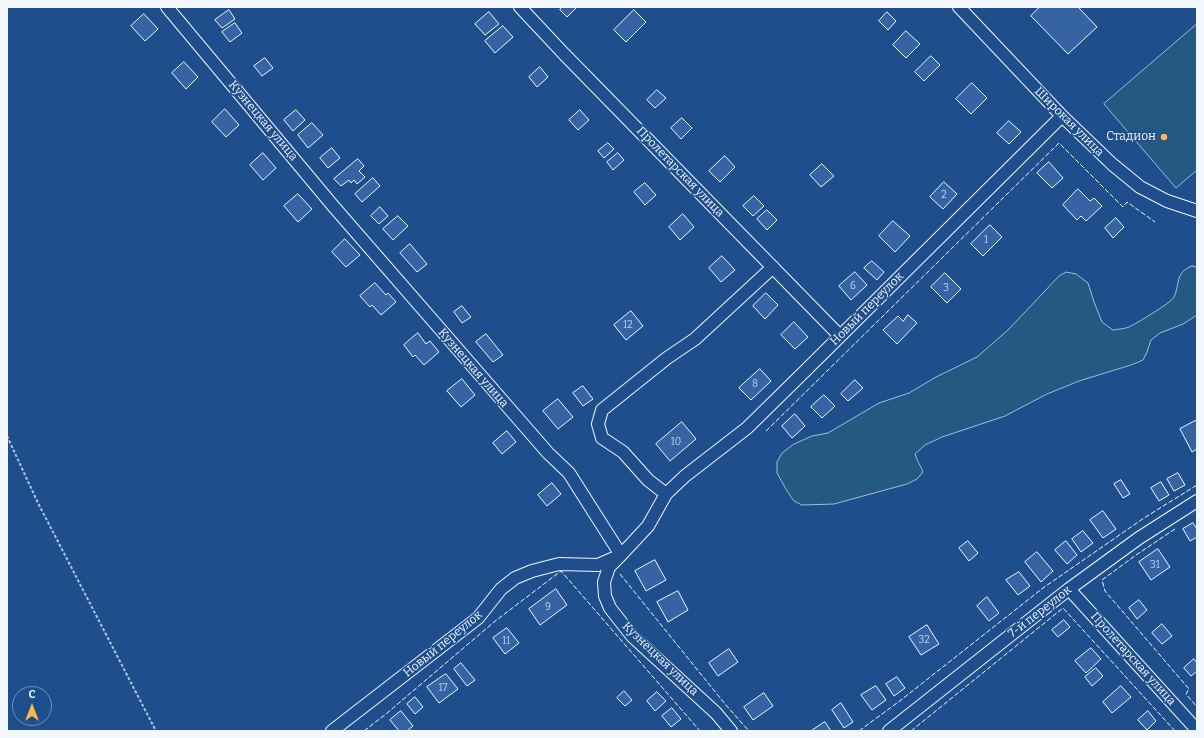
<!DOCTYPE html>
<html>
<head>
<meta charset="utf-8">
<style>
  body { margin:0 }
  #map { position:relative; width:1204px; height:738px; overflow:hidden; background:#1f4e8c; font-family:Bitter,serif }
  canvas { display:block }
  .frame { position:absolute; inset:0; border:8px solid #f2f6ff; pointer-events:none }
  .north { position:absolute; left:12px; top:686px; width:40px; height:40px; box-sizing:border-box; background:#1f4e8c; border:1px solid #7391ba; border-radius:50%; rotate:0deg; font-size:11px; font-weight:700; line-height:16px; text-align:center; color:#f2f6ff }
  .north::after { content:''; display:block; margin:auto; width:14px; height:18px; background:#ffb74d; clip-path:polygon(50% 0,100% 100%,50% 72%,0 100%) }
</style>
</head>
<body>
<div id="map">
<canvas width="1204" height="738"></canvas>
<div class="frame"></div>
<div class="north">С</div>
</div>
<script>
const c = document.querySelector('canvas').getContext('2d');
c.lineJoin = 'round';
function fill(path, color) {
  c.fillStyle = color;
  c.fill(path, 'evenodd');
}
function strokePath(path, color, width, dash) {
  c.strokeStyle = color;
  c.lineWidth = width;
  c.lineCap = dash ? 'butt' : 'round';
  c.setLineDash(dash || []);
  c.stroke(path);
}
function drawText(font, color, halo, rows, align = 'center') {
  c.font = font + ' Bitter,serif';
  c.lineWidth = 3;
  c.setLineDash([]);
  c.textBaseline = 'middle';
  c.strokeStyle = halo;
  c.fillStyle = color;
  for (const [text, x, y, turn = 0] of rows) {
    c.save();
    c.translate(x, y);
    c.rotate((+turn || 0) * Math.PI / 180);
    c.textAlign = isNaN(turn) ? turn : align;
    if (halo) c.strokeText(text, 0, 0);
    c.fillText(text, 0, 0);
    c.restore();
  }
}
const green = new Path2D(`
  M 1197,24 L 1197,170 L 1176,188 L 1104,104 Z
  M 1192,266 L 1197,267 L 1197,315 L 1183,324 L 1160,333 L 1151,340 L 1147,352 L 1143,360 L 1131,365 L 1079,381 L 1047,394 L 1005,416 L 942,437 L 925,445 L 915,454 C 917,461 921,466 923,472 L 917,479 L 907,484 L 834,504 L 802,505 L 794,501 L 787,491 L 777,473 L 777,462 L 782,453 L 794,444 L 812,436 L 828,433 L 879,403 L 909,393 L 936,377 L 977,357 L 1009,329 L 1059,276 L 1066,272 L 1076,274 L 1088,283 L 1094,302 L 1102,322 L 1113,330 C 1118,329 1124,329 1129,327 C 1137,323 1171,303 1174,297 C 1180,284 1175,272 1192,266 Z`);
const building = new Path2D(`
  M 562,7 L 577,7 L 567,17 L 560,10 Z
  M 1040,7 L 1078,7 L 1097,27 L 1068,54 L 1031,16 Z
  M 229,10 L 235,19 L 222,28 L 215,20 Z
  M 634,10 L 646,22 L 626,42 L 614,30 Z
  M 489,12 L 499,24 L 485,35 L 475,24 Z
  M 887,12 L 896,21 L 888,30 L 879,21 Z
  M 144,14 L 158,29 L 145,41 L 131,26 Z
  M 235,23 L 242,33 L 230,42 L 222,32 Z
  M 503,26 L 513,37 L 495,53 L 485,41 Z
  M 906,31 L 920,44 L 906,58 L 893,45 Z
  M 931,56 L 940,65 L 924,81 L 915,72 Z
  M 265,58 L 273,68 L 262,76 L 254,66 Z
  M 184,62 L 198,77 L 186,89 L 172,73 Z
  M 540,67 L 548,77 L 537,87 L 529,77 Z
  M 972,83 L 987,98 L 971,114 L 956,99 Z
  M 657,90 L 666,98 L 655,108 L 647,100 Z
  M 225,109 L 239,125 L 226,137 L 212,122 Z
  M 296,110 L 305,120 L 293,131 L 284,120 Z
  M 580,110 L 589,120 L 578,130 L 569,120 Z
  M 682,118 L 692,128 L 681,139 L 671,128 Z
  M 1009,121 L 1021,132 L 1009,144 L 997,133 Z
  M 312,123 L 323,135 L 308,148 L 298,135 Z
  M 608,143 L 614,149 L 604,158 L 598,151 Z
  M 332,148 L 340,158 L 328,168 L 320,158 Z
  M 263,153 L 276,168 L 263,180 L 250,165 Z
  M 618,153 L 624,160 L 613,170 L 607,162 Z
  M 725,156 L 735,167 L 720,182 L 709,171 Z
  M 358,159 L 364,166 L 359,171 L 365,177 L 357,184 L 354,180 L 351,183 L 349,180 L 341,186 L 334,179 Z
  M 1049,162 L 1063,178 L 1052,188 L 1037,173 Z
  M 822,164 L 834,176 L 821,187 L 810,175 Z
  M 373,178 L 380,186 L 362,202 L 355,194 Z
  M 944,182 L 957,194 L 943,209 L 930,197 Z
  M 645,183 L 656,195 L 645,205 L 634,192 Z
  M 1078,189 L 1090,201 L 1094,198 L 1102,206 L 1086,221 L 1081,216 L 1077,220 L 1063,205 Z
  M 298,194 L 312,209 L 298,222 L 284,206 Z
  M 754,196 L 764,206 L 753,216 L 743,206 Z
  M 380,207 L 388,216 L 379,224 L 371,216 Z
  M 767,210 L 777,220 L 767,230 L 757,219 Z
  M 683,214 L 694,227 L 680,240 L 669,227 Z
  M 398,216 L 408,226 L 393,240 L 383,229 Z
  M 1116,218 L 1124,227 L 1113,238 L 1105,228 Z
  M 893,221 L 910,236 L 895,252 L 879,236 Z
  M 990,225 L 1002,237 L 983,256 L 971,244 Z
  M 345,239 L 360,255 L 346,267 L 332,252 Z
  M 410,244 L 427,264 L 417,272 L 400,253 Z
  M 722,256 L 735,270 L 721,282 L 709,268 Z
  M 872,261 L 884,272 L 877,280 L 864,268 Z
  M 855,272 L 867,285 L 851,300 L 839,286 Z
  M 945,273 L 961,289 L 947,303 L 931,287 Z
  M 375,283 L 386,295 L 388,293 L 396,302 L 381,315 L 372,305 L 370,307 L 360,296 Z
  M 766,293 L 778,305 L 765,319 L 753,306 Z
  M 462,306 L 471,317 L 462,323 L 454,312 Z
  M 631,311 L 643,326 L 626,340 L 614,325 Z
  M 908,315 L 917,323 L 897,344 L 883,330 L 898,316 L 903,321 Z
  M 794,322 L 808,337 L 795,349 L 781,335 Z
  M 418,333 L 426,344 L 430,341 L 439,352 L 424,365 L 415,355 L 413,357 L 404,345 Z
  M 486,334 L 503,355 L 493,362 L 476,342 Z
  M 760,369 L 771,381 L 751,400 L 739,388 Z
  M 462,379 L 475,395 L 461,407 L 447,391 Z
  M 855,380 L 863,388 L 848,401 L 841,394 Z
  M 583,386 L 593,399 L 583,406 L 573,393 Z
  M 824,395 L 835,406 L 822,418 L 811,407 Z
  M 558,399 L 573,417 L 558,429 L 543,411 Z
  M 795,414 L 805,426 L 792,438 L 782,426 Z
  M 1197,420 L 1197,449 L 1192,452 L 1180,429 Z
  M 682,422 L 696,439 L 670,461 L 656,444 Z
  M 507,431 L 516,442 L 502,454 L 493,443 Z
  M 1178,473 L 1185,485 L 1174,491 L 1167,479 Z
  M 1121,480 L 1130,494 L 1123,498 L 1114,484 Z
  M 1161,482 L 1169,495 L 1159,501 L 1151,488 Z
  M 552,483 L 561,494 L 547,506 L 538,495 Z
  M 1103,511 L 1116,529 L 1103,538 L 1090,520 Z
  M 1193,523 L 1197,529 L 1197,537 L 1190,541 L 1183,529 Z
  M 1083,531 L 1093,543 L 1081,552 L 1072,539 Z
  M 968,541 L 978,553 L 969,561 L 959,548 Z
  M 1066,541 L 1077,555 L 1067,564 L 1055,550 Z
  M 1158,549 L 1170,567 L 1151,580 L 1139,562 Z
  M 1037,552 L 1053,571 L 1041,582 L 1025,562 Z
  M 655,560 L 666,580 L 646,591 L 635,571 Z
  M 1019,572 L 1030,586 L 1018,595 L 1006,580 Z
  M 556,589 L 567,605 L 540,625 L 529,609 Z
  M 678,591 L 688,610 L 668,622 L 657,602 Z
  M 987,597 L 999,613 L 989,621 L 977,606 Z
  M 1139,600 L 1147,610 L 1137,619 L 1129,608 Z
  M 1064,620 L 1070,627 L 1058,637 L 1052,630 Z
  M 1162,624 L 1172,636 L 1162,644 L 1152,633 Z
  M 927,625 L 939,644 L 921,655 L 909,637 Z
  M 507,628 L 519,643 L 505,654 L 493,638 Z
  M 1091,648 L 1101,659 L 1086,673 L 1075,661 Z
  M 729,649 L 738,662 L 718,676 L 709,663 Z
  M 1194,659 L 1197,663 L 1197,671 L 1191,676 L 1184,668 Z
  M 461,663 L 475,680 L 467,686 L 454,669 Z
  M 1096,668 L 1103,676 L 1092,686 L 1085,677 Z
  M 446,674 L 458,689 L 439,703 L 427,687 Z
  M 897,677 L 905,688 L 894,696 L 886,684 Z
  M 876,686 L 886,700 L 872,710 L 861,695 Z
  M 1121,686 L 1131,697 L 1112,713 L 1103,702 Z
  M 624,691 L 632,700 L 625,706 L 617,698 Z
  M 657,692 L 666,701 L 655,711 L 647,701 Z
  M 764,693 L 773,706 L 753,720 L 744,707 Z
  M 415,697 L 423,707 L 415,714 L 407,704 Z
  M 841,703 L 853,722 L 844,728 L 832,710 Z
  M 672,708 L 681,719 L 671,727 L 662,716 Z
  M 401,711 L 413,726 L 407,731 L 399,731 L 390,720 Z
  M 1148,711 L 1156,721 L 1147,730 L 1138,720 Z
  M 825,722 L 831,731 L 811,731 Z`);
const path = new Path2D(`
  M 7,436 L 38,503 L 156,731`);
const minor = new Path2D(`
  M 167,7 L 334,207 L 548,453 L 569,473 L 621,555 L 609,567 L 604,582 L 605,596 L 610,608 L 632,636 L 716,713 L 731,731
  M 520,7 L 564,54 L 840,336
  M 959,7 L 1062,116 L 1112,164 L 1140,187 L 1167,201 L 1197,211
  M 666,494 L 648,480 L 623,452 L 602,438 L 598,424 L 602,410 L 667,358 L 695,339 L 773,267
  M 1069,589 L 1197,730
  M 332,731 L 478,618 L 501,589 L 515,578 L 532,571 L 559,564 L 598,565 L 621,555 L 648,526 L 666,494 L 685,476 L 747,428 L 804,372 L 1062,116
  M 889,731 L 1069,589 L 1139,538 L 1197,501`);
const fence = new Path2D(`
  M 766,431 L 1059,143 L 1123,207 L 1127,202 L 1155,222
  M 1175,529 L 1136,555 L 1102,580 L 1105,591 L 1189,689 L 1186,694 L 1197,707
  M 620,574 L 725,704 L 749,731
  M 364,731 L 386,714 L 494,622 L 561,571 L 700,731
  M 859,731 L 901,700 L 1043,588 L 1144,518 L 1197,485
  M 911,731 L 1063,608 L 1175,731`);
const markers = [
  [1164,137,4,"#ffb74d"]
];
const numberNames = [
  ["2",944,195],
  ["1",986,240],
  ["6",853,286],
  ["3",946,288],
  ["12",628,325],
  ["8",755,384],
  ["10",676,442],
  ["31",1155,565],
  ["9",548,607],
  ["32",924,640],
  ["11",506,641],
  ["17",443,688]
];
const streetNames = [
  ["Кузнецкая улица",263,121,50],
  ["Широкая улица",1069,122,45],
  ["Пролетарская улица",680,172,46],
  ["Новый переулок",867,309,-45],
  ["Кузнецкая улица",473,368,49],
  ["7-й переулок",1040,612,-38],
  ["Новый переулок",443,644,-39],
  ["Кузнецкая улица",660,659,44],
  ["Пролетарская улица",1133,659,48]
];
const poiNames = [
  ["Стадион",1156,137]
];
fill(green, '#245a82');
strokePath(green, '#a8bbd7', 1);
fill(building, '#3563a3');
strokePath(building, '#f2f6ff', 1);
strokePath(minor, '#f2f6ff', 14);
strokePath(path, '#b3c4dc', 2, [3, 2]);
strokePath(minor, '#1f4e8c', 12);
strokePath(fence, '#f2f6ff', 1, [5, 2]);
for (const [x, y, r, color] of markers) {
  const dot = new Path2D();
  dot.arc(x, y, r, 0, 2 * Math.PI);
  c.fillStyle = color;
  c.fill(dot);
  strokePath(dot, '#1f4e8c', 1.5);
}
drawText('10px', '#c3d1e8', null, numberNames);
drawText('12px', '#f2f6ff', '#1f4e8c', streetNames);
drawText('12px', '#f2f6ff', '#1f4e8c', poiNames, 'right');
</script>
</body>
</html>
